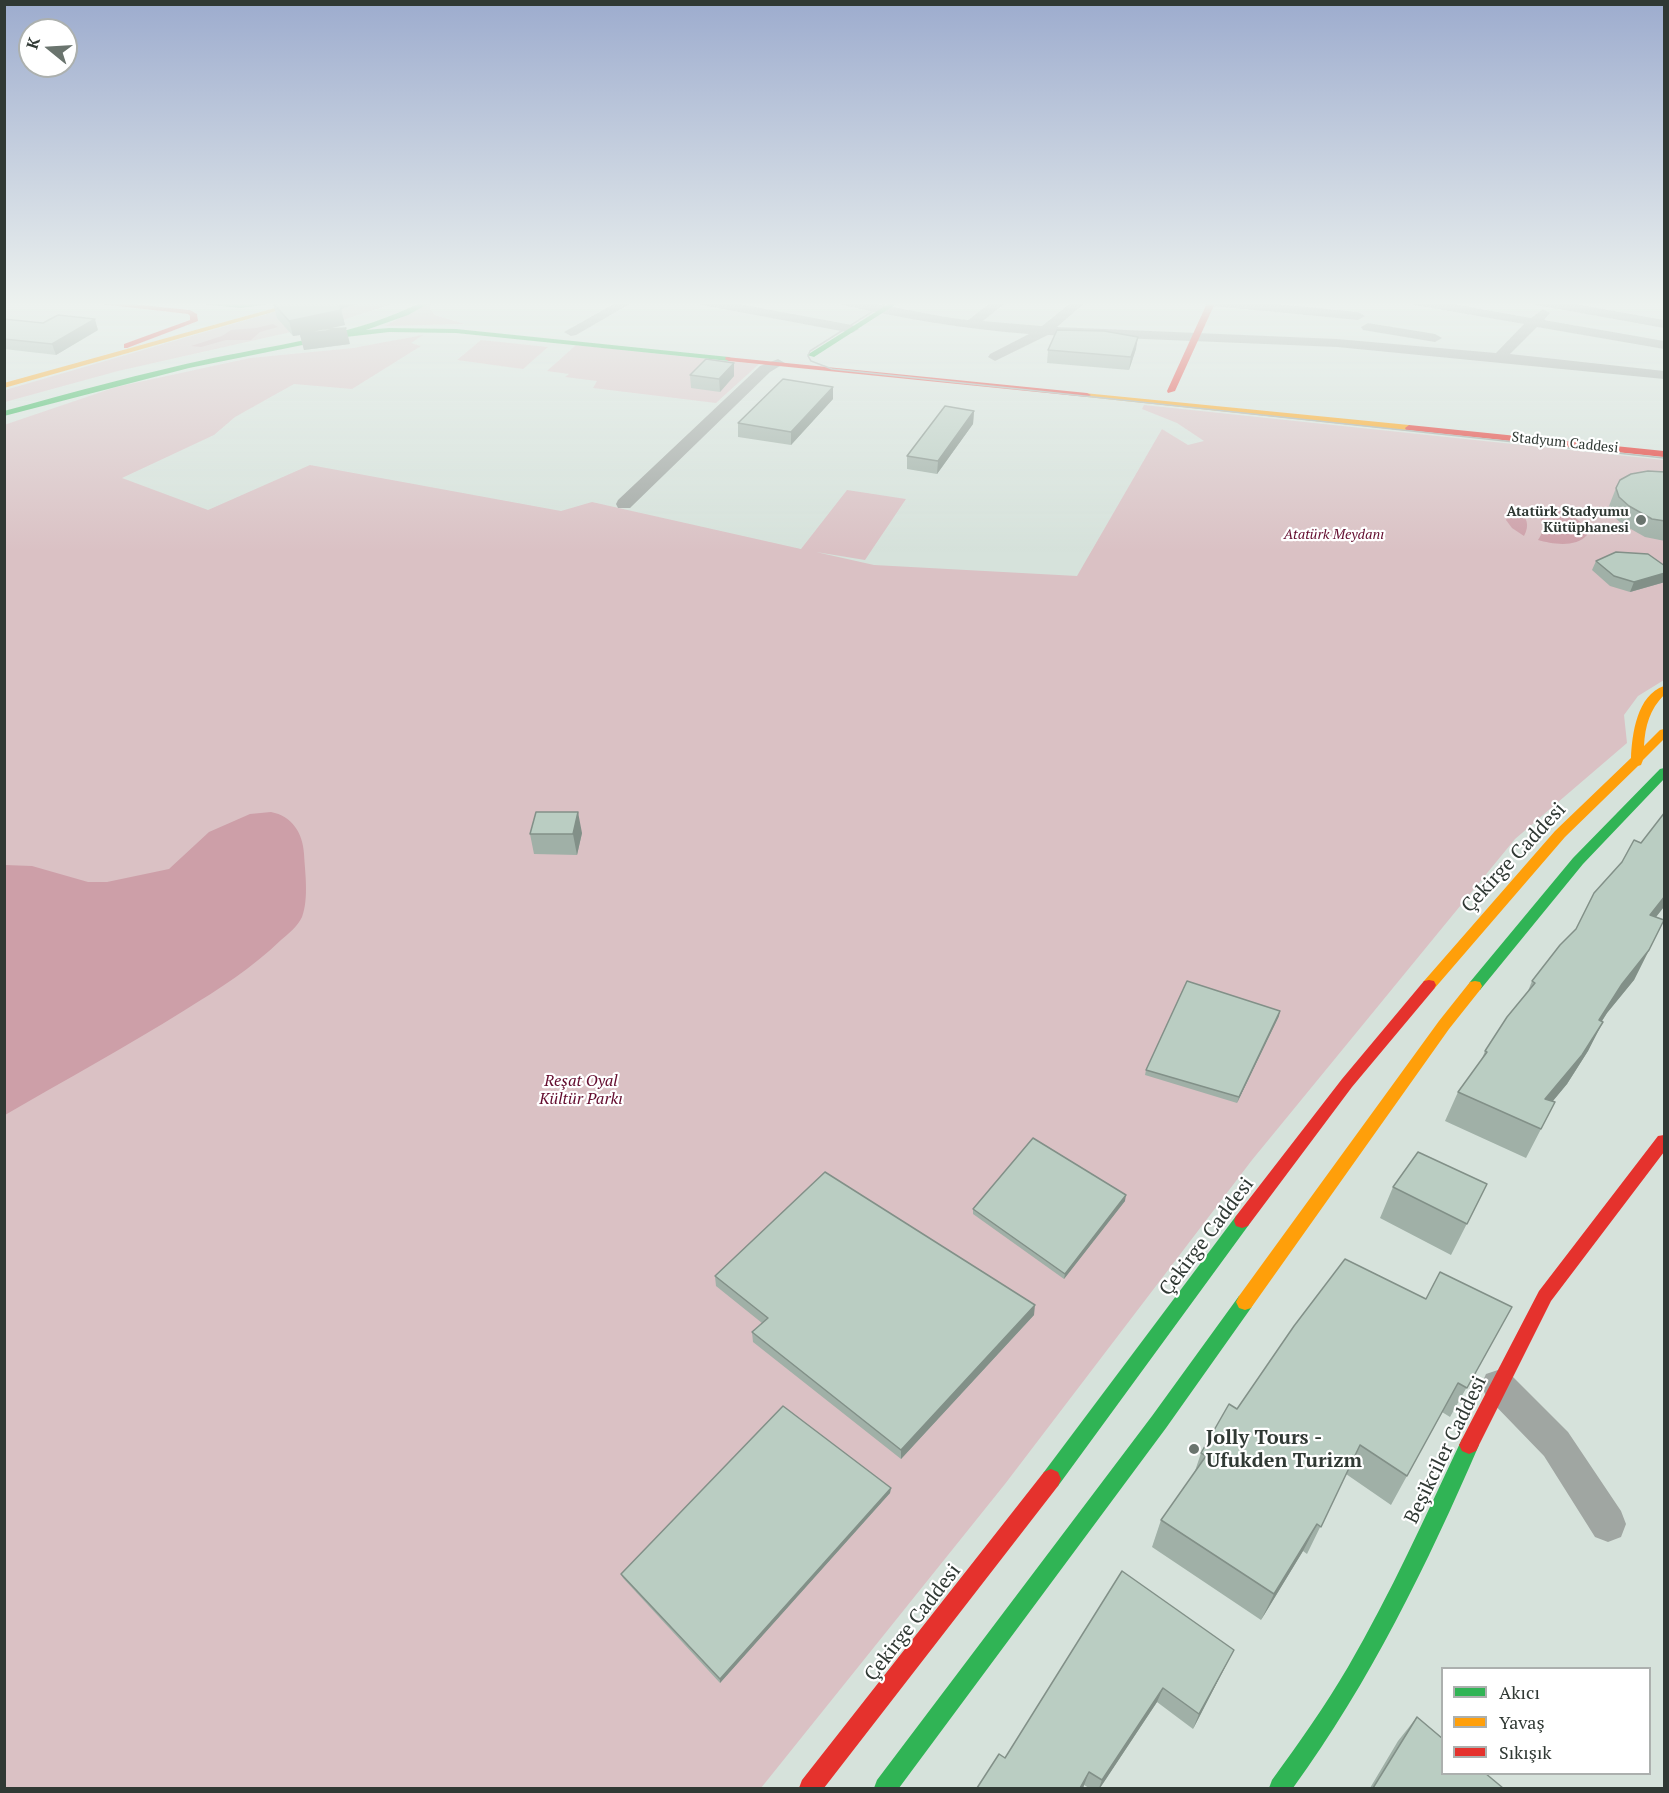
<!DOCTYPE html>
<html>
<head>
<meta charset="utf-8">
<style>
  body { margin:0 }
  #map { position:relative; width:1669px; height:1793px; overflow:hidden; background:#d6e2db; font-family:"PT Serif",serif }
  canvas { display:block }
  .frame { position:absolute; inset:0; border:6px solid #303934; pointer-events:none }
  .legend { position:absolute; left:1441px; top:1667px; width:210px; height:108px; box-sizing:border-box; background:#fff; border:2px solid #acb0ae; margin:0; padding:8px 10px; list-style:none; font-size:18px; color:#303934 }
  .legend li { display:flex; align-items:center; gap:12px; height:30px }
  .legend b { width:30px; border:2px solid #acb0ae }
  .north { position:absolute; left:18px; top:18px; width:60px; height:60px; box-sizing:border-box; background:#fff; border:2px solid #acb0ae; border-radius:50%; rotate:288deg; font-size:16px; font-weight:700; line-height:24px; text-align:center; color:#303934 }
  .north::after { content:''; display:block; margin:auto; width:21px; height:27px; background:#6a746e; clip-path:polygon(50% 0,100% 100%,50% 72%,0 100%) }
</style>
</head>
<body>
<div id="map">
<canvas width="1669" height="1793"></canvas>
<div class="frame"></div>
<ul class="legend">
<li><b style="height:8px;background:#30b455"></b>Akıcı</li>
<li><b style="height:8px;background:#ff9f0a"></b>Yavaş</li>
<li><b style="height:8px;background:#e5322d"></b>Sıkışık</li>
</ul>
<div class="north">K</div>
</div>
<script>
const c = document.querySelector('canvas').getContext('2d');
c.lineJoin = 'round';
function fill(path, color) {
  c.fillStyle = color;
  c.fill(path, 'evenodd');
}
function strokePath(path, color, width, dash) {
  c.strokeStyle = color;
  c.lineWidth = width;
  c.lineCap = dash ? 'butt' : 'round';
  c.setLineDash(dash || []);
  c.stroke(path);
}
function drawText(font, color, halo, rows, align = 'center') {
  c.font = font + ' "PT Serif",serif';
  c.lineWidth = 4.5;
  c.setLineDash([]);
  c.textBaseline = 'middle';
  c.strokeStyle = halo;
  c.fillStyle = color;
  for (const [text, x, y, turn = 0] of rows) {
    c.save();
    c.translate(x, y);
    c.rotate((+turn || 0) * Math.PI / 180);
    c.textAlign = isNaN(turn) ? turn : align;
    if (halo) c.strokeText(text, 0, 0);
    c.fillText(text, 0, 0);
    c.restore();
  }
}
const green = new Path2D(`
  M 312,301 L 401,301 L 340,321 L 118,371 L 5,402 L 5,390 Z
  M 431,301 L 430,309 L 435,315 L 465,324 L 385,326 Z
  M 423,335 L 411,343 L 421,346 L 352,389 L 294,384 L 235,417 L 214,435 L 122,478 L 208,510 L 310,465 L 561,511 L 592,502 L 801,549 L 847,490 L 906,499 L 865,560 L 816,552 L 874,565 L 1077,576 L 1162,429 L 1188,445 L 1204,441 L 1177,423 L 1142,409 L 1144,405 L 1664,460 L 1664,680 L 1638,696 L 1624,715 L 1627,743 L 1515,839 L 1252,1160 L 1005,1484 L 761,1788 L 5,1788 L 4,425 L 116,387 L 250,358 L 353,348 Z
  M 481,340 L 548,347 L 523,369 L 457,360 Z
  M 576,345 L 736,362 L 759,364 L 716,403 L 593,388 L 597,381 L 565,377 L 569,374 L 547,371 Z`);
const water = new Path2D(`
  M 273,324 L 278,327 L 260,332 L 251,340 L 226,340 L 201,347 L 191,346 L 222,336 L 231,330 L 256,328 Z
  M 1531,507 C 1550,506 1584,513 1587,535 C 1576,548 1552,544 1538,540 C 1547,528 1542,517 1531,507 Z
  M 1518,509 C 1527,517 1530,525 1524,536 L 1512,528 L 1506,520 L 1508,514 Z
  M 271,812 C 292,816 303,833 304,854 C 305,872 309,899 302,917 C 298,926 288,934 281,940 C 252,968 219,989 185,1010 C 126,1047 65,1080 5,1115 L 5,865 L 32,866 L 88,882 L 107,882 L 169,869 L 209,832 L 250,814 Z`);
const street = new Path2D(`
  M 619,301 L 635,301 L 576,335 L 571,336 L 564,332 Z
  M 695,301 L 723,301 L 852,325 L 859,329 L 852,333 L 701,305 Z
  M 838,301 C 881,301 924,315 968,320 L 993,301 L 1008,301 L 983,321 L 1042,326 L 1073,301 L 1087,301 L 1057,327 L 1337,339 L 1496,353 L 1524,324 L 1414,305 L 1408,301 L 1437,301 L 1531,318 L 1543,309 L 1550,313 L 1544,320 L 1664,341 L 1664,349 L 1537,327 L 1510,354 L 1664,371 L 1664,379 L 1337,347 L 1048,335 L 995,361 L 988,357 L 990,354 L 1029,334 C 965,329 902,319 839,304 Z
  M 1245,301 L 1358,312 L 1365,316 L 1358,320 L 1212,306 L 1206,302 Z
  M 1530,301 L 1559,301 L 1664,320 L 1664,328 L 1536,305 Z
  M 1368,323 L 1435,334 L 1442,338 L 1435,342 L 1363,330 L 1361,327 Z
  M 778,359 L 785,363 L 770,372 L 630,508 L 618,508 L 616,504 L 618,500 L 760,366 Z
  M 1498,1370 L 1510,1374 L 1568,1432 L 1621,1511 L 1626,1524 L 1621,1537 L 1608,1542 L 1595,1537 L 1544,1456 L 1486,1396 L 1481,1385 L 1486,1374 Z`);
const fast = new Path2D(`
  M 171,301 L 241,304 L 291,301 L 241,308 Z
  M 424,301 L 433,301 L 408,315 L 366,330 L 389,328 L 456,329 L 729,357 L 733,359 L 729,361 L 456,333 L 389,332 L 337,338 L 189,368 L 4,416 L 4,411 C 74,392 143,373 213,358 C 286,343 357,335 424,301 Z
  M 893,301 L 901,301 L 814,357 L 807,355 Z
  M 1664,768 L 1664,779 L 1583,864 L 1480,990 L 1470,990 L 1468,986 L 1470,982 L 1573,858 L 1660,769 Z
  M 1242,1214 L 1248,1216 L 1250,1221 L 1248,1226 L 1058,1486 L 1051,1489 L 1044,1486 L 1041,1479 L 1044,1472 L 1236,1216 Z
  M 1245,1294 L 1251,1296 L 1254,1302 L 1251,1308 L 1166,1428 L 899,1788 L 874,1788 L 877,1780 L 1152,1416 L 1239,1296 Z
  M 1469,1436 L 1476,1439 L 1479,1445 C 1427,1565 1370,1682 1293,1788 L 1269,1788 L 1272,1780 C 1299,1743 1325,1706 1348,1667 C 1391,1593 1426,1515 1462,1439 Z`);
const slow = new Path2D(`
  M 300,301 L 312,301 L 4,388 L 4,383 Z
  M 1084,393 L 1409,425 L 1413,428 L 1409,431 L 1087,397 L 1083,395 Z
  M 1664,686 L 1664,695 C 1650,709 1645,726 1644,746 L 1660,730 L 1664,729 L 1664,739 L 1643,760 L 1641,765 L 1638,766 L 1565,837 L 1434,989 L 1424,989 L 1422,985 L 1424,981 L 1555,831 L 1631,758 C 1632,734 1637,695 1664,686 Z
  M 1475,981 L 1480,982 L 1482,986 L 1480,990 L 1449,1029 L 1251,1308 L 1245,1310 L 1239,1308 L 1236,1302 L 1239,1296 L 1439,1021 L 1470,982 Z`);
const jam = new Path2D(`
  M 74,301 L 102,301 L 190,310 L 197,314 L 198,321 L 127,348 L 124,348 L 124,344 L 190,320 L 190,316 L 188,314 Z
  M 1208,301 L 1216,301 L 1175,391 L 1168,393 L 1167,391 Z
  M 726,357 L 1087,393 L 1091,395 L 1087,397 L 729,361 L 725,359 Z
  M 1409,425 L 1664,451 L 1664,457 L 1406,430 L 1405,428 Z
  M 1429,980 L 1434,981 L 1436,985 L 1434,989 L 1352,1087 L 1248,1226 L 1242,1228 L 1236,1226 L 1234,1221 L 1236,1216 L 1342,1079 L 1424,981 Z
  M 1664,1135 L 1664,1152 L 1551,1301 L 1476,1451 L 1469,1454 L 1462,1451 L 1459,1445 L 1462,1439 L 1539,1291 L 1658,1136 Z
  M 1051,1469 L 1058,1472 L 1061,1479 L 1058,1486 L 824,1788 L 799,1788 L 802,1780 L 1044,1472 Z`);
const tram = new Path2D(`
  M 889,301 L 810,351 L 808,356 L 811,361 L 832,369 L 1664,458`);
const wall = new Path2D(`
  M 279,301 L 367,301 L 341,309 L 345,325 L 328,329 L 350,344 L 304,350 L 300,335 L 293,336 L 277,318 L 273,303 Z
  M 4,319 L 98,330 L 56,355 L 4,349 Z
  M 1136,349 L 1129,370 L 1047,363 L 1048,350 Z
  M 734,363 L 734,376 L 720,392 L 691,388 L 690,375 Z
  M 833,399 L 791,445 L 738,437 L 738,423 Z
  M 974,411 L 973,424 L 937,474 L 907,469 L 907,456 Z
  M 1665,472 L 1665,541 L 1645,537 L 1622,524 L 1612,515 L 1609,506 L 1616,488 Z
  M 1596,561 L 1665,566 L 1665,582 L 1630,592 L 1610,586 L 1592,570 Z
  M 1665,812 L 1665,909 L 1663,908 L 1656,917 L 1649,950 L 1634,980 L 1607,1013 L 1602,1021 L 1588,1051 L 1567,1084 L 1552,1102 L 1555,1102 L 1526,1158 L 1445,1121 L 1458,1092 L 1481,1061 L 1485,1051 L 1528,991 L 1532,981 L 1576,929 Z
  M 582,833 L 577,855 L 534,854 L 530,834 Z
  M 1279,1016 L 1237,1103 L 1145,1075 L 1146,1070 Z
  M 1487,1184 L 1451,1255 L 1380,1218 L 1393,1187 Z
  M 1125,1201 L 1064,1279 L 973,1214 L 973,1209 Z
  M 715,1276 L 1034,1315 L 901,1459 L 753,1342 L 752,1332 L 762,1323 L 716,1286 Z
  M 1426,1299 L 1512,1307 L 1450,1417 L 1442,1412 L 1391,1505 L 1346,1474 L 1307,1554 L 1303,1551 L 1261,1620 L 1152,1547 L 1161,1520 L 1194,1474 L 1201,1453 L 1237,1409 Z
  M 891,1488 L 890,1493 L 720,1683 L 623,1578 L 621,1574 Z
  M 1234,1650 L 1193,1729 L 1157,1702 L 1100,1788 L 1089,1788 L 1084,1785 L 1083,1788 L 977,1788 L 1005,1758 Z
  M 1417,1717 L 1503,1788 L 1370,1788 L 1398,1741 Z`);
const shadedWall = new Path2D(`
  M 338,301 L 367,301 L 340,309 Z
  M 341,310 L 345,325 L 302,334 L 346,328 L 350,344 L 304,350 L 300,335 L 293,336 L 289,321 Z
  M 95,319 L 98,330 L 56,355 L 52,344 Z
  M 1138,337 L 1136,349 L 1129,370 L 1131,357 Z
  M 734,363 L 734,376 L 720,392 L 719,379 Z
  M 833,387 L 833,399 L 791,445 L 791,432 Z
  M 974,411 L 973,424 L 937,474 L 938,461 Z
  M 1665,573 L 1665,582 L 1630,592 L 1634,582 Z
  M 578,812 L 582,833 L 577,855 L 573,834 Z
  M 1665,896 L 1665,904 L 1663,908 L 1635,944 L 1650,915 Z
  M 1649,950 L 1634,980 L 1607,1013 L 1584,1049 L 1599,1020 L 1622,984 Z
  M 1280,1011 L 1279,1016 L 1237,1103 L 1239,1097 Z
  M 1603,1022 L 1588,1051 L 1567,1084 L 1533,1125 L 1545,1099 Z
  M 1126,1195 L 1125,1201 L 1064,1279 L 1065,1274 Z
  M 1035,1305 L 1034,1315 L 901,1459 L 901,1450 Z
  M 891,1488 L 890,1493 L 720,1683 L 720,1679 Z
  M 1317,1524 L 1303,1551 L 1261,1620 L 1274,1594 Z
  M 1234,1650 L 1226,1665 L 1193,1729 L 1199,1714 Z
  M 1163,1688 L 1157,1702 L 1100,1788 L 1099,1788 L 1102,1780 Z
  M 1089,1772 L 1083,1788 L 1080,1788 Z`);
const building = new Path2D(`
  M 279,301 L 339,301 L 341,310 L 289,321 L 273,303 Z
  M 58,315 L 95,319 L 52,344 L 4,339 L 4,319 L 43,323 Z
  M 346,328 L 326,331 L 300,334 L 322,329 Z
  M 1057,330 L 1104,331 L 1138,337 L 1131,357 L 1048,350 Z
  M 706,359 L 734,363 L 719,379 L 690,375 Z
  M 783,379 L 833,387 L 791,432 L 738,423 Z
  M 945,406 L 974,411 L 938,461 L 907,456 Z
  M 1648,471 L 1665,472 L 1665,521 L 1652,519 L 1629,506 L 1619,497 L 1616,488 L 1620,480 L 1631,474 Z
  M 1616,552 L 1648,554 L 1665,566 L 1665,573 L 1634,582 L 1614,576 L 1596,561 Z
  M 536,812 L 578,812 L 573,834 L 530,834 Z
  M 1665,812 L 1665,896 L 1650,915 L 1664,920 L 1649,950 L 1622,984 L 1599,1020 L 1603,1022 L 1582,1055 L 1545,1099 L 1555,1102 L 1541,1129 L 1458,1092 L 1487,1052 L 1485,1051 L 1507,1017 L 1535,983 L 1532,981 L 1560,945 L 1576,929 L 1594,893 L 1622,862 L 1634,840 L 1641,843 Z
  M 1187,981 L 1280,1011 L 1239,1097 L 1146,1070 Z
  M 1033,1138 L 1126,1195 L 1065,1274 L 973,1209 Z
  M 1418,1152 L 1487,1184 L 1467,1224 L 1393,1187 Z
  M 825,1172 L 1035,1305 L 901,1450 L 752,1332 L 768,1318 L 715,1276 Z
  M 1345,1259 L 1426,1299 L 1440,1272 L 1512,1307 L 1467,1388 L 1458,1383 L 1407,1476 L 1360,1445 L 1321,1527 L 1317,1524 L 1274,1594 L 1161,1520 L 1206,1456 L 1201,1453 L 1229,1404 L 1237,1409 L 1294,1326 Z
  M 783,1406 L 891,1488 L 720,1679 L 621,1574 Z
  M 1122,1571 L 1234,1650 L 1199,1714 L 1163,1688 L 1102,1780 L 1089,1772 L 1080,1788 L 977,1788 L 999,1754 L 1005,1758 Z
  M 1417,1717 L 1443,1739 L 1443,1773 L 1485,1773 L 1503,1788 L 1373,1788 Z`);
const markers = [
  [1641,520,6,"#6a746e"],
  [1194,1449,6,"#6a746e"]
];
const farStreetnames = [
  ["Stadyum Caddesi",1565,443,6]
];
const farPoinames = [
  ["Atatürk Stadyumu",1629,512],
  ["Kütüphanesi",1629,528]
];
const farParknames = [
  ["Atatürk Meydanı",1334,535]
];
const parkNames = [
  ["Reşat Oyal",581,1081],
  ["Kültür Parkı",581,1099]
];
const nearStreetnames = [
  ["Çekirge Caddesi",1514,858,-47],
  ["Çekirge Caddesi",1207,1237,-53],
  ["Beşikciler Caddesi",1446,1450,-64],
  ["Çekirge Caddesi",913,1623,-52]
];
const nearPoinames = [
  ["Jolly Tours -",1206,1438],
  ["Ufukden Turizm",1206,1461]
];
fill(green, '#dac1c4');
fill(water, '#cd9fa8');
fill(street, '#a0a6a2');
fill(fast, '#30b455');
fill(slow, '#ff9f0a');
fill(jam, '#e5322d');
strokePath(tram, '#a0a8a4', 1.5);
fill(wall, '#a0b0a7');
fill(shadedWall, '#829088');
fill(building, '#bacdc2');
strokePath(building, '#829088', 1.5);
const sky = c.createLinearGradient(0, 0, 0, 552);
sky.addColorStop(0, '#9dacce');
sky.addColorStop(0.55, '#edf2ef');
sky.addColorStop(1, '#edf2ef00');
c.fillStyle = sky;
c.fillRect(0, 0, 1669, 552);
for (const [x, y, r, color] of markers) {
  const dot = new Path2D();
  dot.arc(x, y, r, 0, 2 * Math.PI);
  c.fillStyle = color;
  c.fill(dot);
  strokePath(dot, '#fff', 2);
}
drawText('14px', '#303934', '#fff', farStreetnames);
drawText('bold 14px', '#303934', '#fff', farPoinames, 'right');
drawText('italic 14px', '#630c2e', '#fff', farParknames);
drawText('italic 16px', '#630c2e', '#fff', parkNames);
drawText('20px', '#303934', '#fff', nearStreetnames);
drawText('bold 20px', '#303934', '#fff', nearPoinames, 'left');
</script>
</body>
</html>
